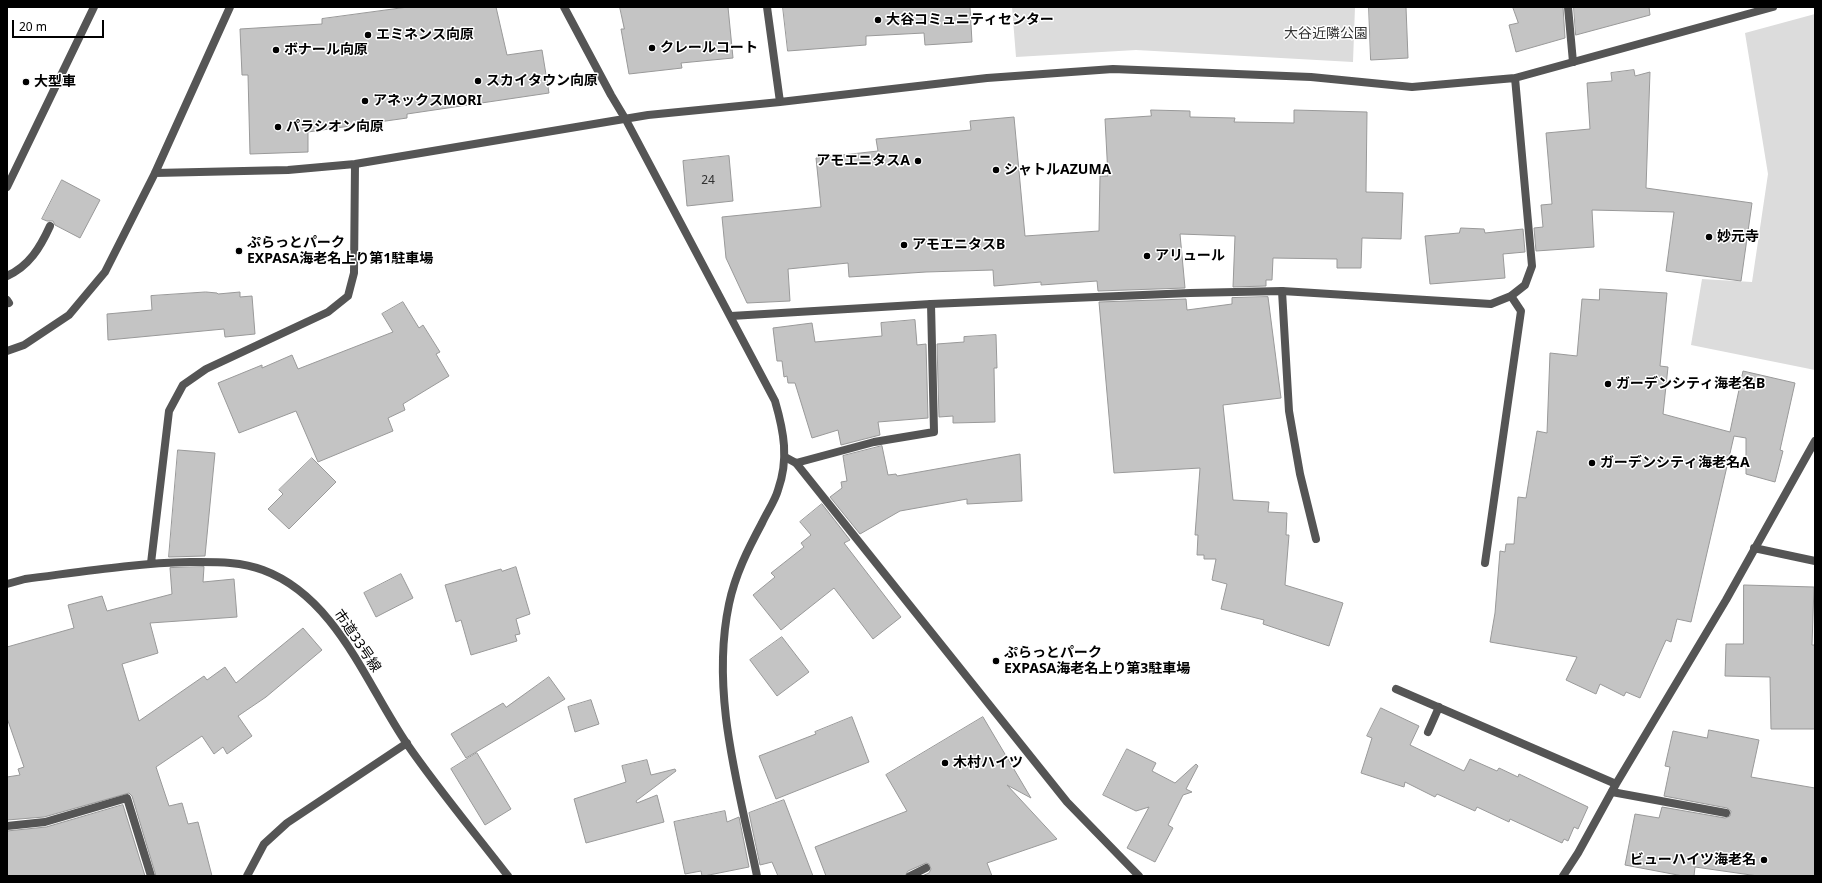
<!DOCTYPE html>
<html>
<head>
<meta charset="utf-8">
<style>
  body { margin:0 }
  #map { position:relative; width:1822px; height:883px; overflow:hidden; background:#fff; font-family:"Noto Sans",sans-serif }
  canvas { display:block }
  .frame { position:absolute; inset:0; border:8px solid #000; pointer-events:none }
  .scale { position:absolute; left:12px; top:20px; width:92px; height:18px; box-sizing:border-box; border:2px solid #000; border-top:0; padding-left:5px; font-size:12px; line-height:14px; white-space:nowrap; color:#000; -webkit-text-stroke:3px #fff; paint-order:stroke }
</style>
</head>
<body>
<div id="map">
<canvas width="1822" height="883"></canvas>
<div class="frame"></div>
<div class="scale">20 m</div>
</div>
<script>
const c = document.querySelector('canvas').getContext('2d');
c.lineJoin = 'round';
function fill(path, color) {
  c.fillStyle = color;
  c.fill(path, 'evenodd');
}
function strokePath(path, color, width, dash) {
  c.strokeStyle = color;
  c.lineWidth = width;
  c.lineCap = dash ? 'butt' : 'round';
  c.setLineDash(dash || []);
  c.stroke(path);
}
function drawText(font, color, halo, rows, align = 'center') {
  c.font = font + ' "Noto Sans","Noto Sans JP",sans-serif';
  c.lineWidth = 3;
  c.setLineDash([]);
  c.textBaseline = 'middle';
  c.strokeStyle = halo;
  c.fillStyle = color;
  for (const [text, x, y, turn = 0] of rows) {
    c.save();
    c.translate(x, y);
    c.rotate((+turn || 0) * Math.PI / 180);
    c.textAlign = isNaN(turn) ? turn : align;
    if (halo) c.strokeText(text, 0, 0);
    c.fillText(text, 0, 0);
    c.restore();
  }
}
const green = new Path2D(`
  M 1012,7 L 1355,7 L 1353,62 L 1136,50 L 1016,57 Z
  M 1815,14 L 1815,370 L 1691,345 L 1702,279 L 1752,282 L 1768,174 L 1745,33 Z`);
const building = new Path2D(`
  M 408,7 L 496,7 L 507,55 L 542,50 L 549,93 L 407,114 L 407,118 L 308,132 L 308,152 L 250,154 L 248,75 L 242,75 L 240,29 L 322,24 L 322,19 Z
  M 620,7 L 728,7 L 733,58 L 681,63 L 682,68 L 629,74 L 621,29 L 624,29 Z
  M 783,7 L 970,7 L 972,42 L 925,45 L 924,33 L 866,36 L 866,45 L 788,51 Z
  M 1369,7 L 1406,7 L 1408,58 L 1371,60 Z
  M 1513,7 L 1563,7 L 1565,38 L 1516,52 L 1509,25 L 1518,23 Z
  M 1574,7 L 1649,7 L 1650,15 L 1576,35 Z
  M 1634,70 L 1635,76 L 1650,72 L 1646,188 L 1752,203 L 1741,281 L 1666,271 L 1674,212 L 1592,210 L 1594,247 L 1536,251 L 1534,228 L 1543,227 L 1541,205 L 1552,204 L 1546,133 L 1590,129 L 1587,83 L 1612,81 L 1611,73 Z
  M 1151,110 L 1190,111 L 1190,117 L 1235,118 L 1234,122 L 1294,123 L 1294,110 L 1367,112 L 1366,192 L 1403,193 L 1401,239 L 1362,238 L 1361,268 L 1337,268 L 1337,259 L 1273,258 L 1272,280 L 1266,280 L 1266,286 L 1233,287 L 1235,236 L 1180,234 L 1185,288 L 1098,291 L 1097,281 L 1041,285 L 1041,282 L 994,286 L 993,270 L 926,272 L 849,277 L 848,263 L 788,269 L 790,301 L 747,303 L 726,258 L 722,217 L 821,207 L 816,158 L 878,151 L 876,139 L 971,130 L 970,121 L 1014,117 L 1025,236 L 1099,231 L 1100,176 L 1108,176 L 1105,119 L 1151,116 Z
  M 729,156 L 733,201 L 687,206 L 683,161 Z
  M 62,180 L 100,200 L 80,238 L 55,225 L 53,221 L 47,221 L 42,219 Z
  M 1461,228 L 1484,229 L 1485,233 L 1523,229 L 1525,252 L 1503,254 L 1505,278 L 1430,284 L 1425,236 L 1459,233 Z
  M 1600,289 L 1667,293 L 1660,366 L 1668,367 L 1663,414 L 1730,432 L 1743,371 L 1795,383 L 1780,450 L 1783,451 L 1775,482 L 1746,474 L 1746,438 L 1734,436 L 1691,622 L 1677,619 L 1671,642 L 1666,640 L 1640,698 L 1626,692 L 1624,696 L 1600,684 L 1596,694 L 1566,680 L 1577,657 L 1490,642 L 1495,613 L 1500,551 L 1505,552 L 1506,544 L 1514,544 L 1518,497 L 1526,498 L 1537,431 L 1547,433 L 1550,353 L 1577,356 L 1582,299 L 1599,300 Z
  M 206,292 L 217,293 L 218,294 L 240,292 L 240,297 L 252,296 L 255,334 L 225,337 L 224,329 L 108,340 L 107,314 L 152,310 L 151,296 Z
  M 1268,297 L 1281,398 L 1223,405 L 1233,500 L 1269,502 L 1268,512 L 1287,513 L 1286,535 L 1289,535 L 1285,585 L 1343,603 L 1329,646 L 1263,624 L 1264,620 L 1221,609 L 1227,584 L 1212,580 L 1216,559 L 1204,559 L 1204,555 L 1197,555 L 1198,535 L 1195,535 L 1200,468 L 1114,473 L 1099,302 L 1186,299 L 1187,310 L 1232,304 L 1232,298 Z
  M 403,302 L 419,328 L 423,325 L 440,352 L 436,354 L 449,376 L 403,404 L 405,410 L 388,418 L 393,431 L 318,462 L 296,411 L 239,433 L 218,383 L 262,365 L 262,368 L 292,355 L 298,369 L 393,332 L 382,314 Z
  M 915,320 L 917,345 L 926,344 L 928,418 L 878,422 L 880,435 L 841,445 L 838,430 L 812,438 L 795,383 L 788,383 L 787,376 L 784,377 L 782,361 L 777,361 L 773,328 L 812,323 L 815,342 L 882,336 L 881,323 Z
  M 996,335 L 997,368 L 994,368 L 995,422 L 953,423 L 953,416 L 939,417 L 937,344 L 964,342 L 964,337 Z
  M 882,446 L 888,475 L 896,474 L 897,476 L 1020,454 L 1022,501 L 967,504 L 967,499 L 900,511 L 860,534 L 830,497 L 842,488 L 841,482 L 847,481 L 843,456 Z
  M 178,450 L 215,453 L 205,556 L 169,557 Z
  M 312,458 L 336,482 L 289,529 L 268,509 L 283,494 L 279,490 Z
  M 822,504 L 850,540 L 844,543 L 901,617 L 873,639 L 834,588 L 781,630 L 753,595 L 775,577 L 771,573 L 804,547 L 801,543 L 811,535 L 800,522 Z
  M 204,567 L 203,582 L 234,579 L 237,617 L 150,623 L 158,653 L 122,664 L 139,721 L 204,676 L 207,680 L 225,667 L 236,683 L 303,628 L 322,650 L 266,697 L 238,716 L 252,736 L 227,754 L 223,747 L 214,754 L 202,736 L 156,767 L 169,806 L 182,803 L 188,824 L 198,822 L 212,876 L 156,876 L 132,796 L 129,793 L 44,817 L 7,820 L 7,777 L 20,775 L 18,769 L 24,767 L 7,718 L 7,647 L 74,628 L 68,605 L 102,596 L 107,611 L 172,594 L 170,568 Z
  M 516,567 L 530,614 L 516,619 L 520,634 L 515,635 L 517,641 L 471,655 L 461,620 L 456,622 L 445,585 L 501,569 L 502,571 Z
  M 401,574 L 413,598 L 376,617 L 364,593 Z
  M 1744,585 L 1814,587 L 1812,645 L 1815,645 L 1815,729 L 1771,729 L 1770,677 L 1725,676 L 1726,644 L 1743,644 Z
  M 782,637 L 809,672 L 777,696 L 750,660 Z
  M 549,677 L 565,699 L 466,758 L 451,734 L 503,703 L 506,707 Z
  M 591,700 L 599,724 L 575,732 L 568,707 Z
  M 1381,708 L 1419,726 L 1410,745 L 1464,771 L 1470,759 L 1497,771 L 1499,768 L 1518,777 L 1519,774 L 1588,807 L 1578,829 L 1574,827 L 1568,841 L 1564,839 L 1562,843 L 1510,819 L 1509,822 L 1477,807 L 1475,811 L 1437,794 L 1435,797 L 1405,782 L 1404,787 L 1361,773 L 1372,738 L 1367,736 Z
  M 852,717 L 869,762 L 776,799 L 759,756 L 816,734 L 815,732 Z
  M 983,717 L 1031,798 L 1007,785 L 1057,839 L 987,863 L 992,876 L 922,876 L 929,873 L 931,869 L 929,864 L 926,863 L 908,871 L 905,876 L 826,876 L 815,847 L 907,811 L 886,775 Z
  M 1709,730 L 1759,740 L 1751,777 L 1815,788 L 1815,876 L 1758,876 L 1695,867 L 1694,876 L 1683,876 L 1625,865 L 1635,814 L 1659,818 L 1662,807 L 1725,818 L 1730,816 L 1731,811 L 1727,808 L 1664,796 L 1670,767 L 1665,766 L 1673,731 L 1707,738 Z
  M 1127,749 L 1156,763 L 1152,771 L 1175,783 L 1196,764 L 1198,766 L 1186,789 L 1192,792 L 1183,795 L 1168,825 L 1173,828 L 1155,862 L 1127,848 L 1149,807 L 1136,811 L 1103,795 Z
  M 477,753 L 511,809 L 485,825 L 451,769 Z
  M 647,760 L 651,775 L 675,769 L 676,771 L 636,801 L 637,803 L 657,795 L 664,822 L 586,843 L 574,799 L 626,782 L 622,766 Z
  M 784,800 L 813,876 L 778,876 L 772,862 L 760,865 L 749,813 Z
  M 123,805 L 145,876 L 7,876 L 7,831 L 46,827 Z
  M 725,811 L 727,822 L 739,817 L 749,867 L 704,876 L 702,876 L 701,871 L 685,874 L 674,822 Z`);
const lane = new Path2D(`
  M 1568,7 L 1573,62
  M 7,187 L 94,7
  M 7,276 C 29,266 40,248 50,226
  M 1282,291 L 1289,411 L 1300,474 L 1316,539
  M 7,300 L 9,303
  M 785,457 L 796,463 L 874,442 L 934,432 L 931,304
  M 1485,563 L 1521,311 L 1511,296
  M 1612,792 L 1726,813
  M 910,876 L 926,868`);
const street = new Path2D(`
  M 564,7 L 611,95 L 626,120 L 775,401 C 784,432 789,459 778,490 C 775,501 767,512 762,523 C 748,549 735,575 729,604 C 710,694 739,788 757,876
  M 767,7 L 780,102
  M 155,173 L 288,170 L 355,164 L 648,115 L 780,102 L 987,78 L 1113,69 L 1311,77 L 1412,87 L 1515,78 L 1773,7
  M 731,316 L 931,304 L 1190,293 L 1282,291 L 1491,304 L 1511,296 L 1525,285 L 1532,266 L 1515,78
  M 7,351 L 24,345 L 69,315 L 105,272 L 155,173 L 230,7
  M 796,463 L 1067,802 L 1139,876
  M 1754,548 L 1815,561
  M 151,563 L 169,411 L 183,385 L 206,369 L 328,312 L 348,296 L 354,273 L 355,164
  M 7,584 L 25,579 C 80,572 135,563 190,562 C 214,562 240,561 263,570 C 336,597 366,684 407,744 C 438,789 474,832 508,876
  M 1396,689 L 1616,784
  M 1428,732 L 1439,707
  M 7,826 L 45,822 L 127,798 L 151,876
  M 247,876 L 264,844 L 287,823 L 407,743
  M 1563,876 L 1578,853 L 1616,784 L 1726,600 L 1815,441`);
const markers = [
  [878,20,4,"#000"],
  [368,35,4,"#000"],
  [652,48,4,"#000"],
  [276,50,4,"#000"],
  [478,81,4,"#000"],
  [26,82,4,"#000"],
  [365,101,4,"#000"],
  [278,127,4,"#000"],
  [918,161,4,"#000"],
  [996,170,4,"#000"],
  [1709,237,4,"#000"],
  [904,245,4,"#000"],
  [239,251,4,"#000"],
  [1147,256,4,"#000"],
  [1608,384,4,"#000"],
  [1592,463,4,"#000"],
  [996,661,4,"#000"],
  [945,763,4,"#000"],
  [1764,860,4,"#000"]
];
const numberNames = [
  ["24",708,181]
];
const poiNames = [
  ["大谷コミュニティセンター",886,20],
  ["エミネンス向原",376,35],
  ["クレールコート",660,48],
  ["ボナール向原",284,50],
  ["スカイタウン向原",486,81],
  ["大型車",34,82],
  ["アネックスMORI",373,101],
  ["パラシオン向原",286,127],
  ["アモエニタスA",910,161,"right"],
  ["シャトルAZUMA",1004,170],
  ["妙元寺",1717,237],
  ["ぷらっとパーク",247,243],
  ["EXPASA海老名上り第1駐車場",247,259],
  ["アモエニタスB",912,245],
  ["アリュール",1155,256],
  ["ガーデンシティ海老名B",1616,384],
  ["ガーデンシティ海老名A",1600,463],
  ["ぷらっとパーク",1004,653],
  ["EXPASA海老名上り第3駐車場",1004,669],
  ["木村ハイツ",953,763],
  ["ビューハイツ海老名",1756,860,"right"]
];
const parkNames = [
  ["大谷近隣公園",1326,34]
];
const streetNames = [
  ["市道33号線",357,641,56]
];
fill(green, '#dcdcdc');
fill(building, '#c4c4c4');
strokePath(building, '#999', 1);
strokePath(lane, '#555', 8);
strokePath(street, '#555', 8);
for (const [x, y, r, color] of markers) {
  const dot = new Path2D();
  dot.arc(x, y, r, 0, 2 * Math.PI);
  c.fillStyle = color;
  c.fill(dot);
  strokePath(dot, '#fff', 1.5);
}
drawText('12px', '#313131', null, numberNames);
drawText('bold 14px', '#000', '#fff', poiNames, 'left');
drawText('14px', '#333', '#fff', parkNames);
drawText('14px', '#000', '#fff', streetNames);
</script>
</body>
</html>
